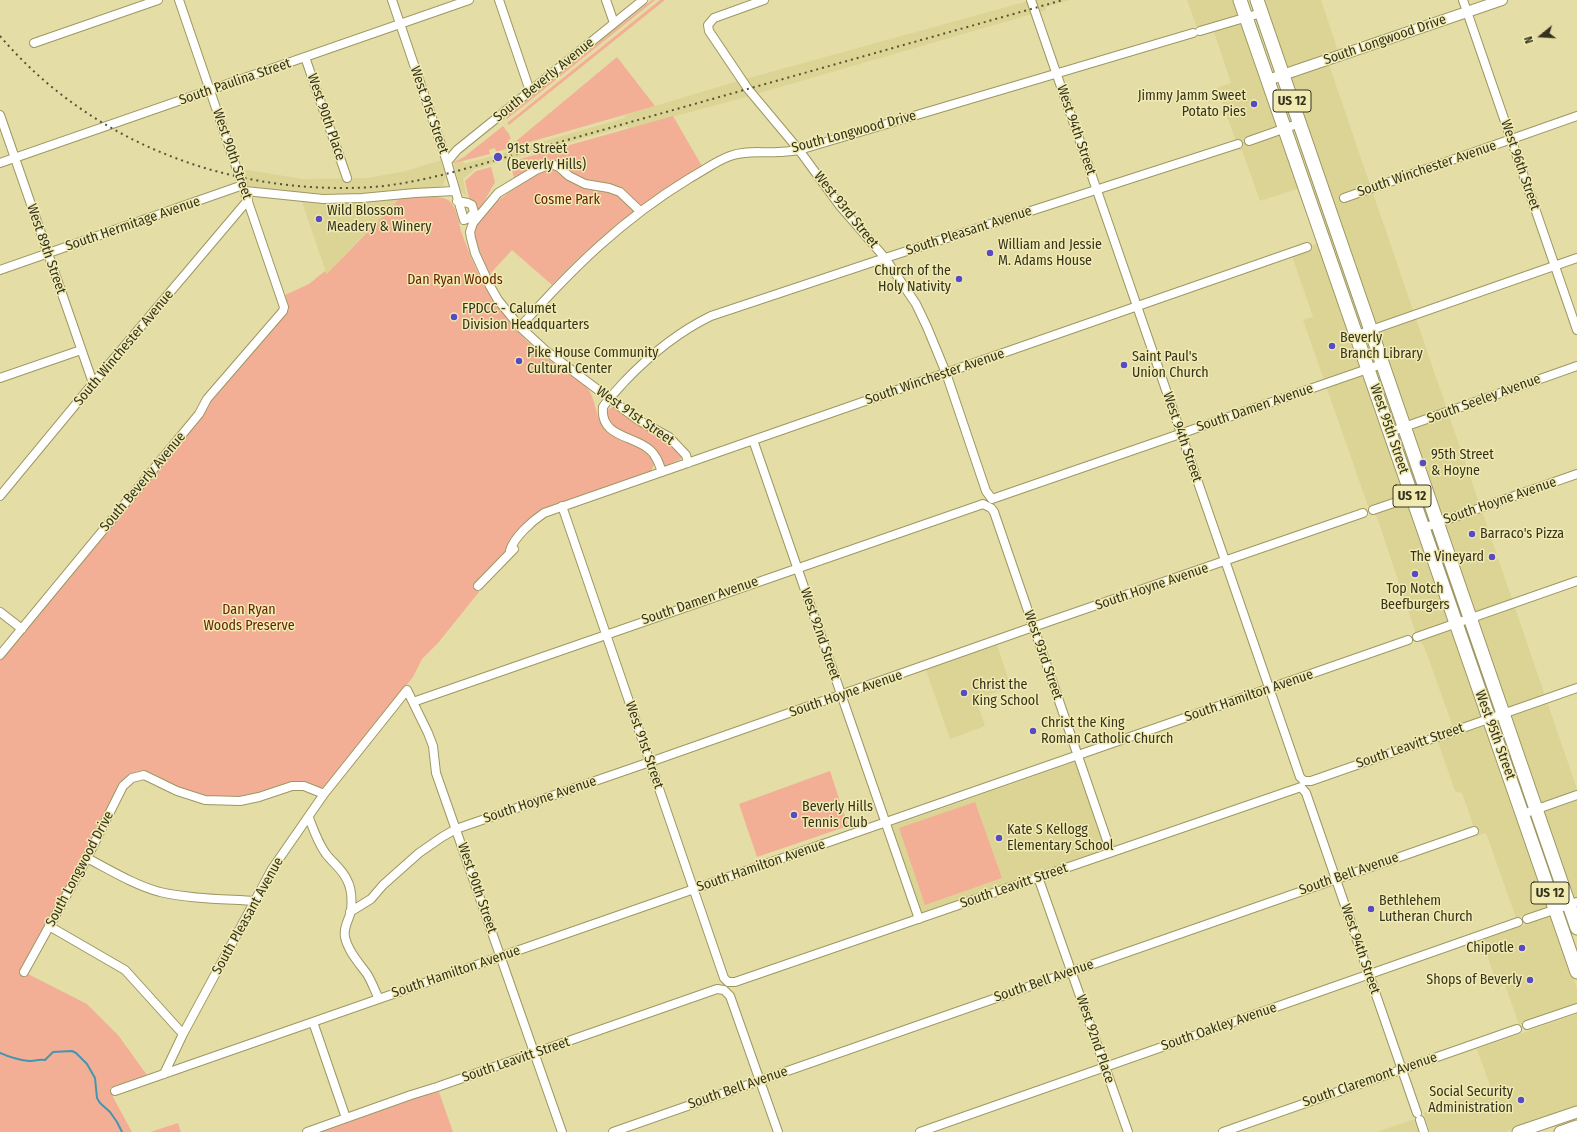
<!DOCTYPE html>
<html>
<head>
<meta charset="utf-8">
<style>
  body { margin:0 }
  #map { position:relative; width:1577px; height:1132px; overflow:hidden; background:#e4dda6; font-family:"Fira Sans Condensed",sans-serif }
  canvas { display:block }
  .north { position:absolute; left:1521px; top:16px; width:40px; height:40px; -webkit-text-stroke:3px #f1ebb3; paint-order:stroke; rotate:252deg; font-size:11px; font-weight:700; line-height:16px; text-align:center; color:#35331d }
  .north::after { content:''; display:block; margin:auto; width:14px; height:18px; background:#35331d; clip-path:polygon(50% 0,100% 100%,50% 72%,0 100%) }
</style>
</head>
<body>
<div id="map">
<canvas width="1577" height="1132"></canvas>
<div class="north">N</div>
</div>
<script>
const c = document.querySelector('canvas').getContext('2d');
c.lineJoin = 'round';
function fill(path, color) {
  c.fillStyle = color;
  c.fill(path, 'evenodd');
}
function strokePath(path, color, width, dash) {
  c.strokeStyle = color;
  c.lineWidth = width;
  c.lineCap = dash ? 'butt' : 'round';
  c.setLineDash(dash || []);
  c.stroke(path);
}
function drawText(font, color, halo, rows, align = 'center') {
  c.font = font + ' "Fira Sans Condensed",sans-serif';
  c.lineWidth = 3;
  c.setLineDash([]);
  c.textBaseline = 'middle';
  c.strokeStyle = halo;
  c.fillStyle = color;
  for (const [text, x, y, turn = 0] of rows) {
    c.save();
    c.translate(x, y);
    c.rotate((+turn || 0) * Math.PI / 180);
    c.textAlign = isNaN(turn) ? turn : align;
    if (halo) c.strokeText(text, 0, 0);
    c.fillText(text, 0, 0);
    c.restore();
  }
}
const built = new Path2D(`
  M 1032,0 L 1070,0 L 1046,7 L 1046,10 L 749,96 L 628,129 L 627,126 L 475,169 L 463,179 L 467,197 L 460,190 L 454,163 L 463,161 L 464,164 L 625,118 L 625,115 L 738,81 Z
  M 1187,0 L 1236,0 L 1300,188 L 1260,201 L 1242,150 L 1239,150 L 1217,88 L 1231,83 L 1214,32 L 1200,36 Z
  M 1260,0 L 1321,0 L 1338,51 L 1326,56 L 1577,789 L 1577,916 Z
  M 442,160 L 446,173 L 445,180 L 443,185 L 439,187 L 354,194 L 291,193 L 248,186 L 241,169 L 303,179 L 367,178 L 402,172 Z
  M 400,198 L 347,252 L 327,275 L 302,202 L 360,203 Z
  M 1320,243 L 1483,717 L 1453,727 L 1424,646 L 1417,637 L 1378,520 L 1373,510 L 1368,506 L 1303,320 L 1313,317 L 1291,253 Z
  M 997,645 L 1011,687 L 976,699 L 985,726 L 950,739 L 926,670 Z
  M 1486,724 L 1549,907 L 1516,918 L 1486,833 L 1477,836 L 1462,793 L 1455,791 L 1438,742 Z
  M 1075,762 L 1105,849 L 922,913 L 892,826 Z
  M 1552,915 L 1577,988 L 1577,1004 L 1519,1025 L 1505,985 L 1498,987 L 1482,940 Z
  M 1577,1014 L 1577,1106 L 1505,1132 L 1430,1132 L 1423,1113 L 1491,1089 L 1477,1049 Z
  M 1415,1119 L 1419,1132 L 1377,1132 Z`);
const green = new Path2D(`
  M 652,0 L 655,0 L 507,119 L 506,117 Z
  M 660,0 L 665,0 L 509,125 L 507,123 Z
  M 617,57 L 655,106 L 516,146 L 515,142 Z
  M 673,116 L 702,166 C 646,199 596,238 552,285 L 512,250 L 490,274 C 484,262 474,248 473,234 C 473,218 504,196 516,187 L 511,165 L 520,162 L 520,159 Z
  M 503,126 L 509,134 L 511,139 L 508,140 L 513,147 L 496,152 L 495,148 L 489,150 L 490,154 L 454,163 L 454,162 L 464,157 Z
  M 491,167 L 495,182 L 476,216 C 479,208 477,202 469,198 L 465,181 L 476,171 Z
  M 421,196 C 429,197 441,196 448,200 C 456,205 459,222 461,231 C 471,259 483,288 502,312 C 514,329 530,345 546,358 C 558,366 580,379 588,389 C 598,403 594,421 610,434 C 625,446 642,443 653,461 L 654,465 L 651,471 L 544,509 L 506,554 L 475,584 L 479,592 L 438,643 L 422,659 L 413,677 L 326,787 C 319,790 309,781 300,782 C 290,782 280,787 271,790 C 244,797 213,802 186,792 C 175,787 156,773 145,771 C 138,770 130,774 126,778 L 24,972 L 87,1004 L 118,1035 L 147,1075 L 110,1088 L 113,1097 L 132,1132 L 0,1132 L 0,660 L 201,418 L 214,397 L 288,312 L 289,308 L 285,295 L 309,284 L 325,271 L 327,274 L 400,198 Z
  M 615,407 L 636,425 L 658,435 L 667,442 L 681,456 L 681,459 L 665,466 L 663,465 C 647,453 611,431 606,412 L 610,408 Z
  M 830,771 L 848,826 L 757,857 L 739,804 Z
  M 975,802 L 1002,878 L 925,905 L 899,828 Z
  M 439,1092 L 453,1132 L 315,1132 L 412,1098 Z
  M 178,1123 L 181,1132 L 150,1132 Z`);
const stream = new Path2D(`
  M 0,1053 C 9,1057 19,1060 29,1061 C 34,1061 39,1059 45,1060 L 53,1052 L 72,1051 L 76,1053 L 87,1064 L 95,1078 L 97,1098 L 100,1103 L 110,1112 L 117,1122 L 122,1132`);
const minor = new Path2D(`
  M 392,0 L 447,162 L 464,220 L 469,218 L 474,212 L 472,205 L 468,203 L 457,201
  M 499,0 L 530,91
  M 606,0 L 614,23
  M 764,0 L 714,18 L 708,25 L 709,31 L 748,89 L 799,150 L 840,206 L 885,258 L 916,304 L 927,327 L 946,373 L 986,491 L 992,499 L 1382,364
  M 1031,0 L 1300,777 L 1304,781 L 1311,781 L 1577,688
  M 1463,0 L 1577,330
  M 1200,31 L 1261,13
  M 34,43 L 158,0
  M 305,57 L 347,178
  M 0,115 L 93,383
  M 1249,141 L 1300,123
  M 447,162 L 457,150 L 643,0
  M 0,163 L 469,0
  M 245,191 L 323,199 L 362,198 L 415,193 L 455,191
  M 1344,198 L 1577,116
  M 640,211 L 620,192 L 609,188 L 585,184 L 569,176 L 559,167 L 554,165 L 548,165 L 536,170 L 498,193 L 473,223 L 470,232 L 471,238 L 475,253 L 490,286 L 498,300 L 520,327 L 545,350 L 638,420 L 669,437 L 686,455 L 688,463
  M 0,270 L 243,185
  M 520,327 C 573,268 621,220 690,178 C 703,171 716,161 730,156 C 745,150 762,153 778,152 C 785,152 792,151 799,150 L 1193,33
  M 1357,335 L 1577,258
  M 0,378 L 81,350
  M 1390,432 L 1577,366
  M 753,440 L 919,919
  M 662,472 C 659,464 657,456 650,450 C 634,435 600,438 603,407 C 609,398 617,390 625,381 C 650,355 678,332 711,316 L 876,261 L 1238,144
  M 0,496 L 100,375 L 248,200
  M 562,506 L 724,978 L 728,982 L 735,982 L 1301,787 L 1306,793 L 1417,1113
  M 1373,510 L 1426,492
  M 1423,528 L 1577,474
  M 510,551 C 513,538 532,521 544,513 L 1307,247
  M 478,586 L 514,549
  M 0,612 L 22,629
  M 1417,637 L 1577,581
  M 0,655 L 199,414 L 207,399 L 283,311 L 284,307 L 179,0
  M 413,702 L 983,504 L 991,508 L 994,512 L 1111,852
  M 1523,814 L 1577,795
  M 309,818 C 314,831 318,843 326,854 C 333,863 342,869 347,880 C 352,889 352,901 351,911 C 349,920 343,927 345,937 C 348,951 359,963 367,974 C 372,982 375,991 379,999
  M 87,858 C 110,870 134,885 160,892 C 190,899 224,899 255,901
  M 1038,877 L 1128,1132
  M 350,912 L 371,899 L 383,885 L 419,853 L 442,837 L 456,829 L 650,762 L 1033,627 L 1363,513
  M 1527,919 L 1577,902
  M 49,926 L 125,970 L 183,1034
  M 24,972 L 87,858 L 123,786 L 132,778 L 144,775 L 177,791 L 205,800 L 240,801 L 259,797 L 292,786 L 304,786 L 324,794
  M 313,1022 L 346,1118
  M 1527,1025 L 1577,1008
  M 164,1074 L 183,1034 L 272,869 L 324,794 L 407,690 L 428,733 L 433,746 L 436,773 L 562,1132
  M 115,1091 L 1408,640
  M 1420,1120 L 1424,1132
  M 307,1132 L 411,1095 L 437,1087 L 717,989 L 724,990 L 730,996 L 778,1132
  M 613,1132 L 1474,831
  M 920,1132 L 1518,922
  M 1223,1132 L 1517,1029`);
const tertiary = new Path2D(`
  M 1268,80 L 1502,0`);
const secondary = new Path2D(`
  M 1518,1132 L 1577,1112
  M 1560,1132 L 1577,1126`);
const primary = new Path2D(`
  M 1240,0 L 1577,972
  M 1257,0 L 1577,928`);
const rail = new Path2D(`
  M 0,36 C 92,144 233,196 373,187 C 399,185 425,179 450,173 L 1063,0`);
const markers = [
  [1254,104,4,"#574bc3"],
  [498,157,5,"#574bc3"],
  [319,219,4,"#574bc3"],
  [990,253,4,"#574bc3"],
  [959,279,4,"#574bc3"],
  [454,317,4,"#574bc3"],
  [1332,346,4,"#574bc3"],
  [519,361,4,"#574bc3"],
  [1124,365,4,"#574bc3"],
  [1423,463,4,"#574bc3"],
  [1472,534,4,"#574bc3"],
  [1492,557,4,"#574bc3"],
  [1415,574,4,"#574bc3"],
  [964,693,4,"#574bc3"],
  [1033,731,4,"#574bc3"],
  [794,815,4,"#574bc3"],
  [999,838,4,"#574bc3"],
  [1371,909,4,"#574bc3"],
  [1522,948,4,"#574bc3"],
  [1530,980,4,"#574bc3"],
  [1521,1100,4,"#574bc3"]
];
const shields = [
  [1292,101,38],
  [1412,496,38],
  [1550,893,38]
];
const shieldNames = [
  ["US 12",1292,101],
  ["US 12",1412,496],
  ["US 12",1550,893]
];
const streetNames = [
  ["South Longwood Drive",1385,40,-19],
  ["South Beverly Avenue",544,80,-39],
  ["South Paulina Street",235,82,-19],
  ["West 91st Street",429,110,71],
  ["West 90th Place",326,117,71],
  ["West 94th Street",1076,130,71],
  ["South Longwood Drive",854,132,-15],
  ["West 90th Street",232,154,71],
  ["West 96th Street",1520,165,71],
  ["South Winchester Avenue",1427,169,-19],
  ["West 93rd Street",846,210,51],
  ["South Hermitage Avenue",133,224,-19],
  ["South Pleasant Avenue",969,231,-18],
  ["West 89th Street",46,249,71],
  ["South Winchester Avenue",124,348,-50],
  ["South Winchester Avenue",935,377,-19],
  ["South Seeley Avenue",1484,399,-20],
  ["South Damen Avenue",1255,408,-19],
  ["West 91st Street",635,416,35],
  ["West 95th Street",1389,429,71],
  ["West 94th Street",1182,437,71],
  ["South Beverly Avenue",143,482,-50],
  ["South Hoyne Avenue",1500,501,-19],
  ["South Hoyne Avenue",1152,587,-19],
  ["South Damen Avenue",700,601,-19],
  ["West 92nd Street",820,634,71],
  ["West 93rd Street",1043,655,71],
  ["South Hoyne Avenue",846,694,-19],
  ["South Hamilton Avenue",1249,696,-19],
  ["West 95th Street",1495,735,70],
  ["West 91st Street",644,745,71],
  ["South Leavitt Street",1410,746,-19],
  ["South Hoyne Avenue",540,800,-19],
  ["South Hamilton Avenue",761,866,-19],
  ["South Longwood Drive",80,869,-62],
  ["South Bell Avenue",1349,874,-19],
  ["South Leavitt Street",1014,886,-19],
  ["West 90th Street",477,888,71],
  ["South Pleasant Avenue",248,916,-61],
  ["West 94th Street",1360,949,71],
  ["South Hamilton Avenue",456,972,-19],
  ["South Bell Avenue",1044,981,-19],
  ["South Oakley Avenue",1219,1027,-19],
  ["West 92nd Place",1095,1039,71],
  ["South Leavitt Street",516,1060,-19],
  ["South Claremont Avenue",1370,1080,-19],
  ["South Bell Avenue",738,1088,-19]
];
const poiNames = [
  ["Jimmy Jamm Sweet",1246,96,"right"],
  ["Potato Pies",1246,112,"right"],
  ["91st Street",507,149],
  ["(Beverly Hills)",507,165],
  ["Wild Blossom",327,211],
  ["Meadery & Winery",327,227],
  ["William and Jessie",998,245],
  ["M. Adams House",998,261],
  ["Church of the",951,271,"right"],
  ["Holy Nativity",951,287,"right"],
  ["FPDCC - Calumet",462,309],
  ["Division Headquarters",462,325],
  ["Beverly",1340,338],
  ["Branch Library",1340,354],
  ["Pike House Community",527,353],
  ["Cultural Center",527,369],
  ["Saint Paul's",1132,357],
  ["Union Church",1132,373],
  ["95th Street",1431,455],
  ["& Hoyne",1431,471],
  ["Barraco's Pizza",1480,534],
  ["The Vineyard",1484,557,"right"],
  ["Top Notch",1415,589,"center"],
  ["Beefburgers",1415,605,"center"],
  ["Christ the",972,685],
  ["King School",972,701],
  ["Christ the King",1041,723],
  ["Roman Catholic Church",1041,739],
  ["Beverly Hills",802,807],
  ["Tennis Club",802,823],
  ["Kate S Kellogg",1007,830],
  ["Elementary School",1007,846],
  ["Bethlehem",1379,901],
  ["Lutheran Church",1379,917],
  ["Chipotle",1514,948,"right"],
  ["Shops of Beverly",1522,980,"right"],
  ["Social Security",1513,1092,"right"],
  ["Administration",1513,1108,"right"]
];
const parkNames = [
  ["Cosme Park",567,200],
  ["Dan Ryan Woods",455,280],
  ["Dan Ryan",249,610],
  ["Woods Preserve",249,626]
];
fill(built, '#dcd495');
fill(green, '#f3af95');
strokePath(stream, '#4495b0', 2);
strokePath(minor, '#9d9762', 10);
strokePath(tertiary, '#9d9762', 12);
strokePath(secondary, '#9d9762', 13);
strokePath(primary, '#9d9762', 15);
strokePath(minor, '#fff', 8);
strokePath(tertiary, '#fff', 10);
strokePath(secondary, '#fff', 11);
strokePath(primary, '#fff', 13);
strokePath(rail, '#565337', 2, [2, 4]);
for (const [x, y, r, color] of markers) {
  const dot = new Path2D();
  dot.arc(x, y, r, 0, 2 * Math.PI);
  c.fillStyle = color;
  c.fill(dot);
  strokePath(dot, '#f1ebb3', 1.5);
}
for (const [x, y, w] of shields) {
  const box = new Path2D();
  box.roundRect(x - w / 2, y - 11, w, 22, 3);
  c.fillStyle = '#f1ebb3';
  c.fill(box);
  strokePath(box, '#35331d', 1);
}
drawText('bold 13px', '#35331d', null, shieldNames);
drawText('14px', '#35331d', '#f1ebb3', streetNames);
drawText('14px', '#35331d', '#f1ebb3', poiNames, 'left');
drawText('14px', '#682402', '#f1ebb3', parkNames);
</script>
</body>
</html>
